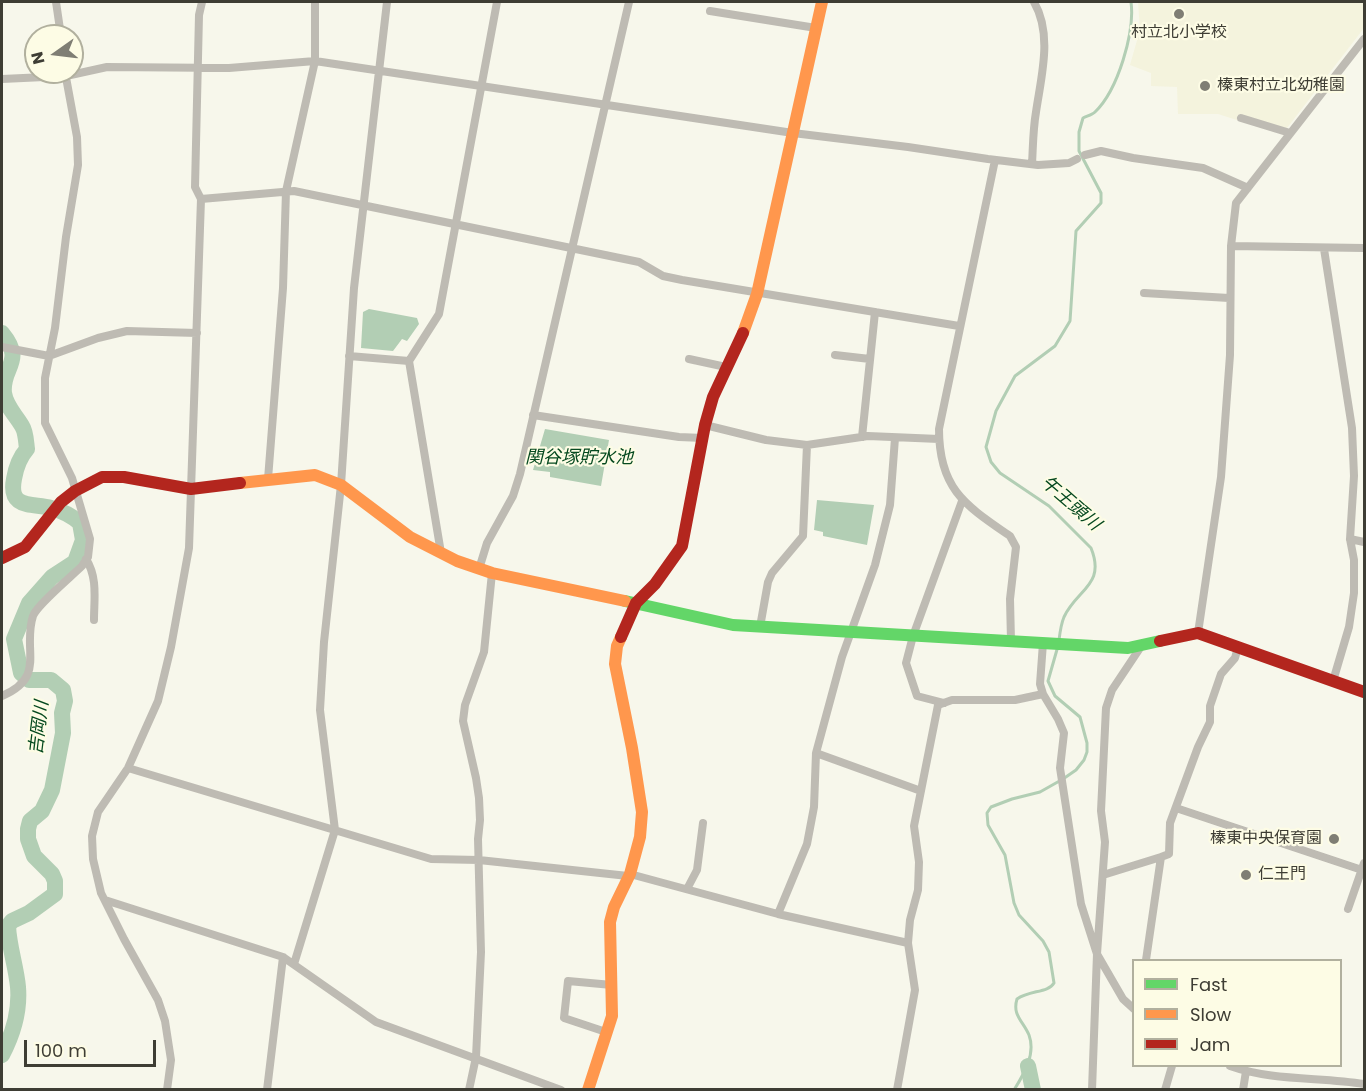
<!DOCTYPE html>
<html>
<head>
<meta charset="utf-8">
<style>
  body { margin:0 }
  #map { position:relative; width:1366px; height:1091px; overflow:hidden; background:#f7f7eb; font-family:Poppins,sans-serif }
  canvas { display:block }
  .frame { position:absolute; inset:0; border:3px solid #3e3d34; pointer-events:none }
  .legend { position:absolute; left:1132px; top:959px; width:210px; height:108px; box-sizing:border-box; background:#fdfce5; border:2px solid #b1b09e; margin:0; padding:8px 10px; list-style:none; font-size:18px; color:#3e3d34 }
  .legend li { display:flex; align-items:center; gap:12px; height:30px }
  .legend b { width:30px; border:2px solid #b1b09e }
  .north { position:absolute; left:24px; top:24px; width:60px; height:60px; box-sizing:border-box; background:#fdfce5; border:2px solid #b1b09e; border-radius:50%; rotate:256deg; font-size:16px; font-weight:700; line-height:24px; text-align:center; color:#3e3d34 }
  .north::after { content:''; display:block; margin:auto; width:21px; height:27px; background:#7f7e74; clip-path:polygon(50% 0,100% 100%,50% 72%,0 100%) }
  .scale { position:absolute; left:24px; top:1040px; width:132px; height:27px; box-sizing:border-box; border:3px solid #3e3d34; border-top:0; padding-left:8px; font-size:18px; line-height:21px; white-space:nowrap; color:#3e3d34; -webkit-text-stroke:4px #fdfce5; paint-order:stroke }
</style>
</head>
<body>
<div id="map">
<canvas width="1366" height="1091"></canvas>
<div class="frame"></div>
<ul class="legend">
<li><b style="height:8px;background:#63d668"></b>Fast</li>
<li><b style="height:8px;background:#ff974d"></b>Slow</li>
<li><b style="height:8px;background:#b3261e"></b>Jam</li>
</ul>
<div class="north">N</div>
<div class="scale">100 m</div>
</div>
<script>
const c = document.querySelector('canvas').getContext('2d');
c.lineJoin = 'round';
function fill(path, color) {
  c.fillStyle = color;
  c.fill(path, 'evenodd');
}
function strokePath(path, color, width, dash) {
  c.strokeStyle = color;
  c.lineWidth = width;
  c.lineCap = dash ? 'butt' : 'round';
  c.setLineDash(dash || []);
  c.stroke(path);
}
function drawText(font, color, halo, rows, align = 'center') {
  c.font = font + ' Poppins,"Noto Sans JP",sans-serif';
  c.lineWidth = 4.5;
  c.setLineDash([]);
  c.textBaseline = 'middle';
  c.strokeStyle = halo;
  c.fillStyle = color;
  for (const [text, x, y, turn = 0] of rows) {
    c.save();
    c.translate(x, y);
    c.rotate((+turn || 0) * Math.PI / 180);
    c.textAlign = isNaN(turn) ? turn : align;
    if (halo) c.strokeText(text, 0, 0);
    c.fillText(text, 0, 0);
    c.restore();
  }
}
const built = new Path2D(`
  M 1138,2 L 1364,2 L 1364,28 L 1287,128 L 1240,121 L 1218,114 L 1178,114 L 1177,87 L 1151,86 L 1151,73 L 1130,65 L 1140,30 Z`);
const water = new Path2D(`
  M 369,309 L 417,318 L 419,324 L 407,341 L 402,339 L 393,351 L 361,348 L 363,312 Z
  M 545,429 L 609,440 L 601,486 L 550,477 L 550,472 L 533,470 Z
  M 817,500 L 874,505 L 867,545 L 823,536 L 823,532 L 814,530 Z`);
const stream = new Path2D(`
  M 1059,640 C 1060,632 1061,624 1064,617 C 1077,589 1106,585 1091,548 L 1049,506 L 1000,473 L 991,462 L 986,447 L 996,411 L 1015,376 L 1055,346 L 1070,321 L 1076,231 L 1101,203 L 1101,193 L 1079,151 L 1079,132 L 1083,118 C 1087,116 1092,115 1095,112 C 1118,90 1135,32 1131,2
  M 1014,1090 C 1024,1074 1036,1054 1029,1035 C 1023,1021 1012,1015 1017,999 C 1030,990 1048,993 1054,983 L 1049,952 L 1043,941 L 1019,915 L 1014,903 L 1005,855 L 988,825 L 987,813 L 991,807 L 1012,799 L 1040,792 L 1063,779 L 1076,770 L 1084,760 L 1087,752 L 1087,743 L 1080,717 L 1055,696 L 1048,681 L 1058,646`);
const river = new Path2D(`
  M 2,333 C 26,362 1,367 4,393 C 6,407 16,415 22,426 C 26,432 26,442 27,449 C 19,458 16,467 14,479 C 8,510 33,503 51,508 C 63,511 71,515 80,523 L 83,540 L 75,562 L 52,577 L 29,603 L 14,639 L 21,673 L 29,680 L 51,680 L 63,690 L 65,701 L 62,713 L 63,733 L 52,790 L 42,811 L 30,821 L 28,829 L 28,839 L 34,856 L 52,874 L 55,881 L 55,894 L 29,913 L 12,921 L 8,926 C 9,947 16,966 18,987 C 20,1011 13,1034 2,1055
  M 1028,1066 L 1033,1090`);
const street = new Path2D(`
  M 56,2 L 61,36
  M 710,11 L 816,28
  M 2,79 L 66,76 L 107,67 L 229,68 L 315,61 L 793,133 L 908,147 L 988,159 L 1038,165 L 1069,163 L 1077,159
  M 1241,118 L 1290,133
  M 1085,155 L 1101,151 L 1133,158 L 1203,168 L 1248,188
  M 995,160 L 939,429 C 939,489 965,505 1010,536 L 1016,547 L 1010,599 L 1011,641
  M 1032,164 C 1033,147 1033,129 1036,112 C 1041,77 1053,35 1034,2
  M 201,199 L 294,191 L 639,262 L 663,276 L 682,280 L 959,326
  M 1231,246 L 1364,248
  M 1324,249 L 1352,428 L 1354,476 L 1350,539 L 1354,560 L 1354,593 L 1349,627 L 1333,681
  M 1144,293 L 1229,298
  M 2,347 L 49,356 L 98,338 L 127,331 L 197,333
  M 835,355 L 870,359
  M 349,356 L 409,361 L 439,314 L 497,2
  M 689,359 L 726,367
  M 409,361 L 441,553
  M 533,415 L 679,437 L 703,438
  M 705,425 L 766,440 L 807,445 L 868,436 L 939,439
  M 862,437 L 875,312
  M 268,479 L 283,288 L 286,191 L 315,61 L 315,2
  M 1350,539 L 1364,542
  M 86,559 C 98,578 94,599 94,620
  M 479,569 L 487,543 L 513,496 L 520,474 L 629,2
  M 760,627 L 768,582 L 772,573 L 803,536 L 807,445
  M 1198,633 L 1221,477 L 1230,355 L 1231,246 L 1236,203 L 1364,39
  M 1043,643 L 1040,684 L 1043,694 L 1058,719 L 1064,733 L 1060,768 L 1081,904 L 1097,954 L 1123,999 L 1134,1009
  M 2,696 C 47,677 22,650 33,616 C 37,605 72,576 82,566 L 88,557 L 90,539 L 72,478 L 45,423 L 45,378 L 55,328 L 66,237 L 78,165 L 77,137 L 65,72
  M 944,703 L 917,696 L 906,663 L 913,636 L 962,501
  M 816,753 L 921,791
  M 128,768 L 431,859 L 479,860 L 628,876
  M 1176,808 L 1362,870
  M 630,874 L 778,914 L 908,943
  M 1103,875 L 1161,857
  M 687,889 L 697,870 L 703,823
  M 105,900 L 283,957 L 376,1022 L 561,1090
  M 1348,909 L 1364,863
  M 778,914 L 807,844 L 814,807 L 816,753 L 842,657 L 875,565 L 890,505 L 895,438
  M 1146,960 L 1161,857 L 1169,854 L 1170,823 L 1198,747 L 1210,722 L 1210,706 L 1221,674 L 1235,658 L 1238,647
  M 294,964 L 335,830 L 320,710 L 324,642 L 341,485 L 354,288 L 387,2
  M 606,1032 L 564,1018 L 568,981 L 612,985
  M 1230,1066 C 1272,1081 1320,1077 1364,1084
  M 167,1090 L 171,1060 L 165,1021 L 158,1000 L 124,939 L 101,893 L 93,859 L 92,836 L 98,812 L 128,768 L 158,701 L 171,647 L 189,548 L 201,199 L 195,187 L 199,15 L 202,2
  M 267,1090 L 283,957
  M 469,1090 L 476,1057 L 481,952 L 478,839 L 480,820 L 479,798 L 476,778 L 463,721 L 465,705 L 484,652 L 492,573
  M 897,1090 L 915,990 L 908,943 L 910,920 L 918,890 L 919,862 L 914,826 L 938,705 L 952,700 L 1015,700 L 1043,694
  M 1092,1090 L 1097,954 L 1105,842 L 1101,811 L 1106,708 L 1112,690 L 1142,645
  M 1165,1090 L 1172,1066
  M 1243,1090 L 1246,1071`);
const fast = new Path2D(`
  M 625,601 L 733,625 L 1128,648 L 1160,641`);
const slow = new Path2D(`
  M 743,333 L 757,294 L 822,2
  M 240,483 L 315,475 L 341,485 L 410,537 L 457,561 L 492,573 L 625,601
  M 588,1090 L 612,1016 L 610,922 L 614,907 L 630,874 L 640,837 L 642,812 L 632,748 L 615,664 L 617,646 L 621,637`);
const jam = new Path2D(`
  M 2,558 L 25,547 L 61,502 L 75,491 L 102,477 L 124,477 L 191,489 L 240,483
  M 621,637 L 636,603 L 655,584 L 682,546 L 705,425 L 713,397 L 743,333
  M 1160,641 L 1198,633 L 1364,692`);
const markers = [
  [1179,14,6,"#7f7e74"],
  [1205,86,6,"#7f7e74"],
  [1334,839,6,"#7f7e74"],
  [1246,875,6,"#7f7e74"]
];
const poiNames = [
  ["村立北小学校",1179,33,"center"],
  ["榛東村立北幼稚園",1217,86],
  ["榛東中央保育園",1322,839,"right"],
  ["仁王門",1258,875]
];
const waterNames = [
  ["関谷塚貯水池",579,458],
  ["午王頭川",1070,504,41],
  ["吉岡川",40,728,-83]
];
fill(built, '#f4f3dd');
fill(water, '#b2ceb4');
strokePath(stream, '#b2ceb4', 3);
strokePath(river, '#b2ceb4', 16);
strokePath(street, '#bebbb3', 8);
strokePath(fast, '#63d668', 12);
strokePath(slow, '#ff974d', 12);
strokePath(jam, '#b3261e', 12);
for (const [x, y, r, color] of markers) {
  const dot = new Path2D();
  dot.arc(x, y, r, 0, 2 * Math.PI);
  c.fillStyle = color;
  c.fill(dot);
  strokePath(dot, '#fdfce5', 2);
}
drawText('16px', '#3e3d34', '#fdfce5', poiNames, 'left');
drawText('italic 18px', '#05491f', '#fdfce5', waterNames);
</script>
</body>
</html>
